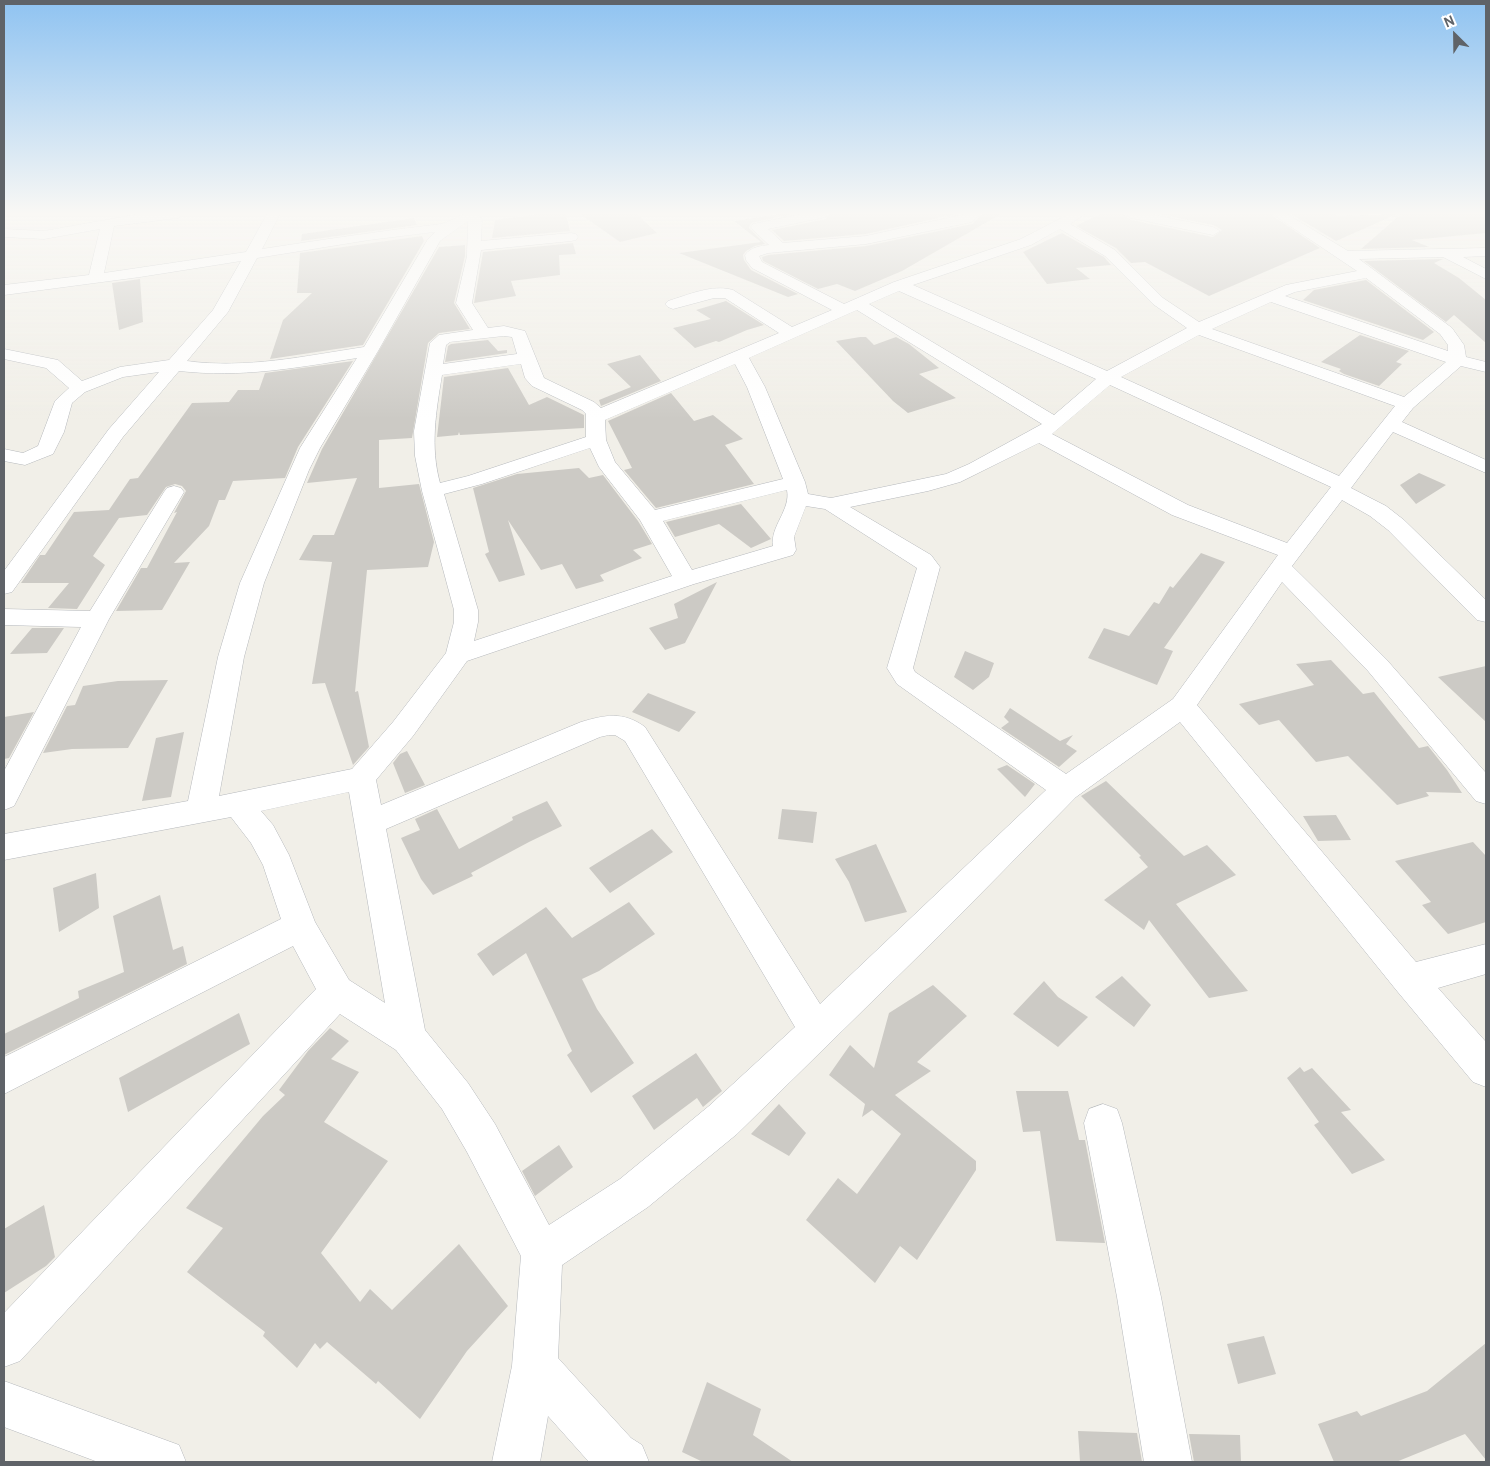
<!DOCTYPE html>
<html>
<head>
<meta charset="utf-8">
<style>
  body { margin:0 }
  #map { position:relative; width:1490px; height:1466px; overflow:hidden; background:#f1efe8; font-family:Cabin,sans-serif }
  canvas { display:block }
  .frame { position:absolute; inset:0; border:5px solid #5f6368; pointer-events:none }
  .north { position:absolute; left:1430px; top:10px; width:50px; height:50px; -webkit-text-stroke:4px #fff; paint-order:stroke; rotate:337deg; font-size:14px; font-weight:700; line-height:20px; text-align:center; color:#5f6368 }
  .north::after { content:''; display:block; margin:auto; width:18px; height:22px; background:#5f6368; clip-path:polygon(50% 0,100% 100%,50% 72%,0 100%) }
</style>
</head>
<body>
<div id="map">
<canvas width="1490" height="1466"></canvas>
<div class="frame"></div>
<div class="north">N</div>
</div>
<script>
const c = document.querySelector('canvas').getContext('2d');
c.lineJoin = 'round';
function fill(path, color) {
  c.fillStyle = color;
  c.fill(path, 'evenodd');
}
function strokePath(path, color, width, dash) {
  c.strokeStyle = color;
  c.lineWidth = width;
  c.lineCap = dash ? 'butt' : 'round';
  c.setLineDash(dash || []);
  c.stroke(path);
}
const building = new Path2D(`
  M 538,214 L 566,214 L 570,231 L 492,238 L 495,220 Z
  M 580,214 L 637,214 L 657,233 L 620,242 Z
  M 779,214 L 792,214 L 751,223 L 749,228 L 765,244 L 755,246 L 746,251 L 743,255 L 744,260 L 751,270 L 798,294 L 788,297 L 679,253 L 761,242 L 734,221 Z
  M 829,214 L 956,214 L 866,234 L 784,241 L 772,230 L 826,219 Z
  M 982,214 L 1001,214 L 902,271 L 855,291 L 837,284 L 818,289 L 763,261 L 762,257 L 768,255 L 866,246 L 972,224 Z
  M 1100,214 L 1123,214 L 1131,220 L 1213,237 L 1222,230 L 1213,225 L 1159,214 L 1270,214 L 1320,248 L 1209,296 L 1145,262 L 1131,263 L 1116,248 L 1076,226 Z
  M 1291,214 L 1335,214 L 1338,216 L 1395,214 L 1395,215 L 1336,241 Z
  M 1401,214 L 1486,214 L 1486,233 L 1412,240 L 1429,247 L 1361,249 Z
  M 414,218 L 417,225 L 301,241 L 302,234 Z
  M 1062,233 L 1104,257 L 1111,265 L 1076,268 L 1090,279 L 1047,284 L 1023,252 Z
  M 422,236 L 424,241 L 363,345 L 270,359 L 283,320 L 312,293 L 297,293 L 300,253 Z
  M 573,243 L 576,254 L 559,255 L 560,275 L 511,281 L 516,296 L 474,303 L 483,252 Z
  M 465,245 L 465,256 L 454,303 L 470,329 L 439,333 L 428,343 L 412,438 L 379,440 L 379,488 L 419,484 L 434,542 L 428,567 L 367,570 L 355,692 L 358,691 L 369,747 L 353,765 L 325,683 L 312,684 L 332,562 L 299,560 L 313,535 L 334,535 L 357,478 L 307,483 L 322,449 L 439,247 Z
  M 1443,259 L 1434,263 L 1459,278 L 1486,300 L 1486,343 L 1454,315 L 1446,322 L 1364,261 Z
  M 140,279 L 143,322 L 119,330 L 112,283 Z
  M 1366,280 L 1434,332 L 1423,340 L 1303,300 L 1314,290 Z
  M 726,301 L 764,325 L 747,330 L 719,342 L 716,341 L 695,348 L 673,328 L 711,319 L 696,310 Z
  M 1360,335 L 1409,351 L 1396,362 L 1402,364 L 1379,386 L 1344,374 L 1339,371 L 1341,369 L 1321,362 Z
  M 860,337 L 866,337 L 874,345 L 896,337 L 909,344 L 939,368 L 919,374 L 956,398 L 908,413 L 893,401 L 836,341 Z
  M 488,340 L 498,351 L 507,350 L 507,353 L 445,362 L 448,346 L 451,344 Z
  M 640,355 L 661,381 L 601,406 L 599,400 L 631,387 L 607,364 Z
  M 353,361 L 298,447 L 285,478 L 233,481 L 225,500 L 219,500 L 209,526 L 174,563 L 190,562 L 162,610 L 116,611 L 141,568 L 147,568 L 177,512 L 174,513 L 186,491 L 182,486 L 175,484 L 166,487 L 147,515 L 119,518 L 93,556 L 105,565 L 77,609 L 48,608 L 69,583 L 21,583 L 40,555 L 45,555 L 74,512 L 109,510 L 130,479 L 138,478 L 192,403 L 229,402 L 238,390 L 259,390 L 265,373 Z
  M 508,368 L 529,405 L 547,397 L 584,415 L 584,428 L 460,435 L 459,432 L 458,435 L 437,437 L 444,377 Z
  M 671,393 L 694,421 L 713,415 L 743,439 L 725,445 L 754,484 L 656,508 L 624,470 L 632,468 L 608,421 Z
  M 579,468 L 589,478 L 603,475 L 638,521 L 652,544 L 633,550 L 642,558 L 600,575 L 604,581 L 576,589 L 562,564 L 541,570 L 508,520 L 525,575 L 499,582 L 485,554 L 489,552 L 473,488 L 517,474 Z
  M 1419,473 L 1446,485 L 1416,504 L 1400,485 Z
  M 741,504 L 771,539 L 751,548 L 719,524 L 675,537 L 666,522 Z
  M 1201,553 L 1225,562 L 1164,648 L 1173,651 L 1157,685 L 1088,658 L 1104,628 L 1129,636 L 1154,602 L 1159,604 L 1170,586 L 1173,588 Z
  M 717,582 L 685,643 L 665,650 L 649,628 L 678,618 L 674,604 Z
  M 32,628 L 64,628 L 47,653 L 10,654 Z
  M 965,651 L 994,663 L 989,677 L 973,690 L 954,677 Z
  M 1331,660 L 1363,694 L 1374,692 L 1419,748 L 1428,746 L 1447,770 L 1462,793 L 1426,792 L 1429,796 L 1397,805 L 1348,756 L 1316,762 L 1279,720 L 1259,725 L 1239,704 L 1314,685 L 1296,664 Z
  M 1486,666 L 1486,722 L 1438,677 Z
  M 168,680 L 128,748 L 72,749 L 43,753 L 67,706 L 75,705 L 83,686 L 118,681 Z
  M 648,693 L 696,712 L 679,732 L 632,712 Z
  M 1010,708 L 1060,741 L 1073,735 L 1066,744 L 1077,751 L 1059,767 L 1001,728 L 1009,722 L 1004,717 Z
  M 34,712 L 9,758 L 4,759 L 4,717 Z
  M 184,732 L 171,797 L 142,801 L 156,738 Z
  M 407,751 L 425,785 L 405,793 L 393,763 L 400,754 Z
  M 1007,765 L 1035,784 L 1025,797 L 997,769 Z
  M 1106,781 L 1184,856 L 1207,845 L 1236,875 L 1176,904 L 1248,991 L 1209,998 L 1149,920 L 1144,930 L 1104,900 L 1148,867 L 1139,857 L 1141,856 L 1081,796 Z
  M 547,801 L 562,826 L 529,842 L 471,873 L 473,876 L 433,895 L 421,879 L 401,838 L 420,830 L 415,819 L 437,809 L 459,849 L 513,820 L 512,817 Z
  M 782,809 L 817,812 L 813,843 L 778,839 Z
  M 1336,815 L 1351,840 L 1318,841 L 1303,816 Z
  M 652,829 L 673,852 L 610,893 L 589,868 Z
  M 1473,842 L 1486,856 L 1486,922 L 1448,934 L 1422,905 L 1431,902 L 1395,861 Z
  M 876,844 L 907,912 L 865,922 L 849,882 L 835,859 Z
  M 96,873 L 99,908 L 59,932 L 53,888 Z
  M 160,895 L 173,950 L 183,946 L 187,964 L 4,1055 L 4,1034 L 79,998 L 78,991 L 124,972 L 113,916 Z
  M 629,902 L 655,934 L 599,971 L 582,979 L 597,1009 L 634,1063 L 591,1093 L 567,1055 L 572,1051 L 526,953 L 493,976 L 477,954 L 546,907 L 572,938 Z
  M 1122,976 L 1151,1005 L 1134,1027 L 1095,997 Z
  M 1044,981 L 1058,997 L 1088,1017 L 1058,1047 L 1013,1014 Z
  M 933,985 L 967,1016 L 917,1062 L 931,1071 L 895,1095 L 976,1161 L 976,1170 L 917,1260 L 900,1246 L 875,1283 L 806,1220 L 838,1178 L 857,1194 L 901,1134 L 872,1110 L 862,1117 L 865,1104 L 829,1075 L 850,1045 L 874,1068 L 889,1013 Z
  M 239,1013 L 250,1044 L 128,1112 L 119,1078 Z
  M 330,1028 L 349,1041 L 331,1059 L 359,1072 L 324,1122 L 388,1161 L 321,1253 L 360,1302 L 370,1289 L 392,1310 L 459,1244 L 508,1306 L 467,1351 L 420,1419 L 378,1381 L 376,1384 L 327,1342 L 320,1349 L 315,1343 L 297,1368 L 263,1336 L 265,1332 L 187,1272 L 223,1228 L 186,1208 L 263,1116 L 285,1095 L 279,1090 L 308,1051 Z
  M 696,1053 L 722,1091 L 703,1107 L 697,1098 L 654,1130 L 632,1096 Z
  M 1300,1067 L 1304,1072 L 1312,1068 L 1351,1110 L 1341,1112 L 1385,1160 L 1352,1174 L 1314,1125 L 1319,1122 L 1287,1078 Z
  M 1016,1091 L 1068,1091 L 1079,1140 L 1085,1140 L 1105,1243 L 1056,1241 L 1040,1131 L 1023,1132 Z
  M 779,1104 L 806,1133 L 789,1156 L 751,1134 Z
  M 559,1145 L 573,1167 L 535,1196 L 522,1171 Z
  M 44,1205 L 55,1257 L 46,1266 L 4,1293 L 4,1229 Z
  M 1264,1336 L 1276,1374 L 1238,1384 L 1227,1344 Z
  M 1486,1343 L 1486,1460 L 1465,1434 L 1396,1462 L 1334,1462 L 1318,1424 L 1357,1411 L 1361,1416 L 1427,1391 Z
  M 707,1382 L 761,1409 L 753,1435 L 793,1462 L 703,1462 L 682,1452 Z
  M 1078,1431 L 1137,1433 L 1142,1462 L 1080,1462 Z
  M 1189,1434 L 1240,1435 L 1241,1462 L 1194,1462 Z`);
const minor = new Path2D(`
  M 139,214 L 184,214 L 178,218 L 114,226 L 104,273 L 246,252 L 267,214 L 280,214 L 262,249 C 321,240 381,231 441,224 C 454,222 470,204 482,219 L 481,241 L 571,233 L 576,234 L 578,237 L 576,240 L 571,241 L 481,250 L 472,303 L 488,328 L 504,326 L 525,331 L 544,378 L 594,402 L 601,408 L 779,333 L 725,298 L 714,298 L 673,309 L 668,307 L 665,304 L 668,301 C 688,295 712,284 733,290 L 792,327 L 832,310 L 752,268 L 746,260 L 745,255 C 751,247 760,246 769,245 L 753,230 L 751,227 L 753,224 L 802,214 L 827,214 L 826,217 L 768,229 L 783,243 L 866,236 L 965,214 L 980,214 L 972,222 L 866,244 L 768,253 L 759,256 L 762,262 L 844,304 L 894,282 L 1021,239 L 1069,214 L 1085,214 L 1070,224 L 1115,250 L 1163,298 L 1199,322 L 1286,285 L 1357,271 L 1272,214 L 1287,214 L 1348,251 L 1486,248 L 1486,256 L 1463,257 L 1486,269 L 1486,279 L 1443,257 L 1359,259 L 1452,328 L 1464,345 L 1466,357 L 1486,362 L 1486,372 L 1461,366 L 1413,408 L 1402,422 L 1486,460 L 1486,473 L 1393,432 L 1351,488 L 1386,506 L 1404,520 L 1486,600 L 1486,622 L 1477,620 L 1388,530 L 1370,516 L 1342,500 L 1292,566 L 1386,659 L 1486,773 L 1486,804 L 1476,801 L 1368,671 L 1282,582 L 1197,705 L 1416,962 L 1486,944 L 1486,974 L 1438,988 L 1486,1042 L 1486,1087 L 1473,1082 L 1397,991 L 1180,722 L 1076,797 L 947,928 L 737,1134 L 648,1207 L 562,1265 L 558,1358 L 631,1438 L 642,1445 L 649,1462 L 589,1462 L 548,1416 L 540,1462 L 492,1462 L 512,1366 L 521,1256 L 467,1152 L 442,1109 L 396,1050 L 340,1014 L 20,1361 L 4,1367 L 4,1313 L 316,989 L 293,946 L 4,1094 L 4,1057 L 281,919 L 263,865 L 251,843 L 231,817 L 4,860 L 4,834 L 188,801 L 218,657 L 240,583 L 300,448 L 357,358 C 295,368 242,378 179,371 L 123,437 L 12,592 L 4,594 L 4,571 L 109,429 L 159,372 L 123,377 L 85,392 L 72,403 L 64,432 L 53,454 L 25,465 L 4,461 L 4,449 L 23,453 L 38,446 L 55,401 L 69,388 L 46,368 L 4,359 L 4,349 L 58,360 L 82,381 L 120,367 L 169,360 L 213,310 L 241,261 L 140,277 L 4,295 L 4,285 L 89,275 L 100,229 L 44,239 L 4,237 L 4,229 L 44,231 ZM 468,221 L 467,256 L 456,303 L 473,330 L 439,335 L 430,343 L 414,431 L 415,456 L 422,491 L 454,610 L 454,622 L 446,653 L 393,722 L 352,769 L 219,796 L 244,657 L 264,583 L 309,470 L 320,448 L 378,351 L 440,241 ZM 1060,229 L 1105,256 L 1153,304 L 1187,328 L 1107,371 L 913,285 L 1031,245 ZM 435,232 L 428,239 L 364,347 C 305,356 246,369 187,361 L 228,312 L 257,258 L 369,240 ZM 1366,278 L 1440,334 L 1448,345 L 1448,351 L 1285,296 L 1295,292 ZM 899,291 L 1096,379 L 1054,415 L 869,304 ZM 1271,302 L 1446,362 L 1404,397 L 1212,329 ZM 857,310 L 1042,424 L 969,464 L 946,474 L 831,498 L 808,494 L 805,482 L 765,387 L 749,358 ZM 1199,335 L 1395,406 L 1339,476 L 1121,377 ZM 504,336 L 512,337 L 517,354 L 443,364 L 446,345 L 450,342 ZM 521,364 L 525,378 L 532,386 L 582,410 L 586,414 L 586,437 L 468,476 L 440,483 C 430,446 436,412 442,375 ZM 735,364 L 747,387 L 783,479 L 655,510 L 615,462 L 606,440 L 605,420 ZM 1110,385 L 1331,487 L 1287,543 L 1188,505 L 1052,434 ZM 1039,443 L 1172,515 L 1278,555 L 1173,699 L 1066,774 L 915,672 L 913,668 L 940,567 L 931,555 L 850,507 L 928,491 L 960,482 ZM 590,448 L 599,467 L 640,520 L 672,576 L 474,641 L 478,622 L 478,610 L 444,494 L 482,484 ZM 787,490 C 791,510 770,526 773,546 L 692,570 L 663,521 ZM 806,506 L 825,509 L 917,568 L 887,668 L 897,684 L 1046,790 L 820,1004 L 645,727 C 623,711 605,715 581,722 L 381,805 L 376,780 L 413,736 L 467,661 L 694,584 L 793,555 L 796,550 L 794,537 ZM 609,735 L 615,735 L 625,741 L 795,1027 L 709,1106 L 620,1179 L 549,1225 L 495,1124 L 468,1083 L 425,1030 L 386,829 L 600,737 ZM 349,792 L 385,1003 L 349,980 L 315,922 L 289,855 L 273,825 L 261,811 Z
  M 1125,214 L 1150,214 L 1213,227 L 1220,231 L 1213,235 L 1131,218 Z
  M 174,486 L 181,488 L 184,492 L 109,619 L 14,806 L 4,810 L 4,771 L 81,627 L 4,625 L 4,609 L 90,611 L 164,492 L 167,488 Z
  M 1103,1104 L 1117,1109 L 1122,1123 L 1161,1297 L 1192,1462 L 1144,1462 L 1117,1297 L 1084,1123 L 1089,1109 Z
  M 4,1381 L 179,1445 L 186,1462 L 98,1462 L 4,1427 Z`);
fill(building, '#cccac5');
strokePath(minor, '#b5b8bc', 1);
fill(minor, '#fff');
const sky = c.createLinearGradient(0, 0, 0, 419);
sky.addColorStop(0, '#8fc3f1');
sky.addColorStop(0.51, '#f9f8f5');
sky.addColorStop(1, '#f9f8f500');
c.fillStyle = sky;
c.fillRect(0, 0, 1490, 419);
</script>
</body>
</html>
